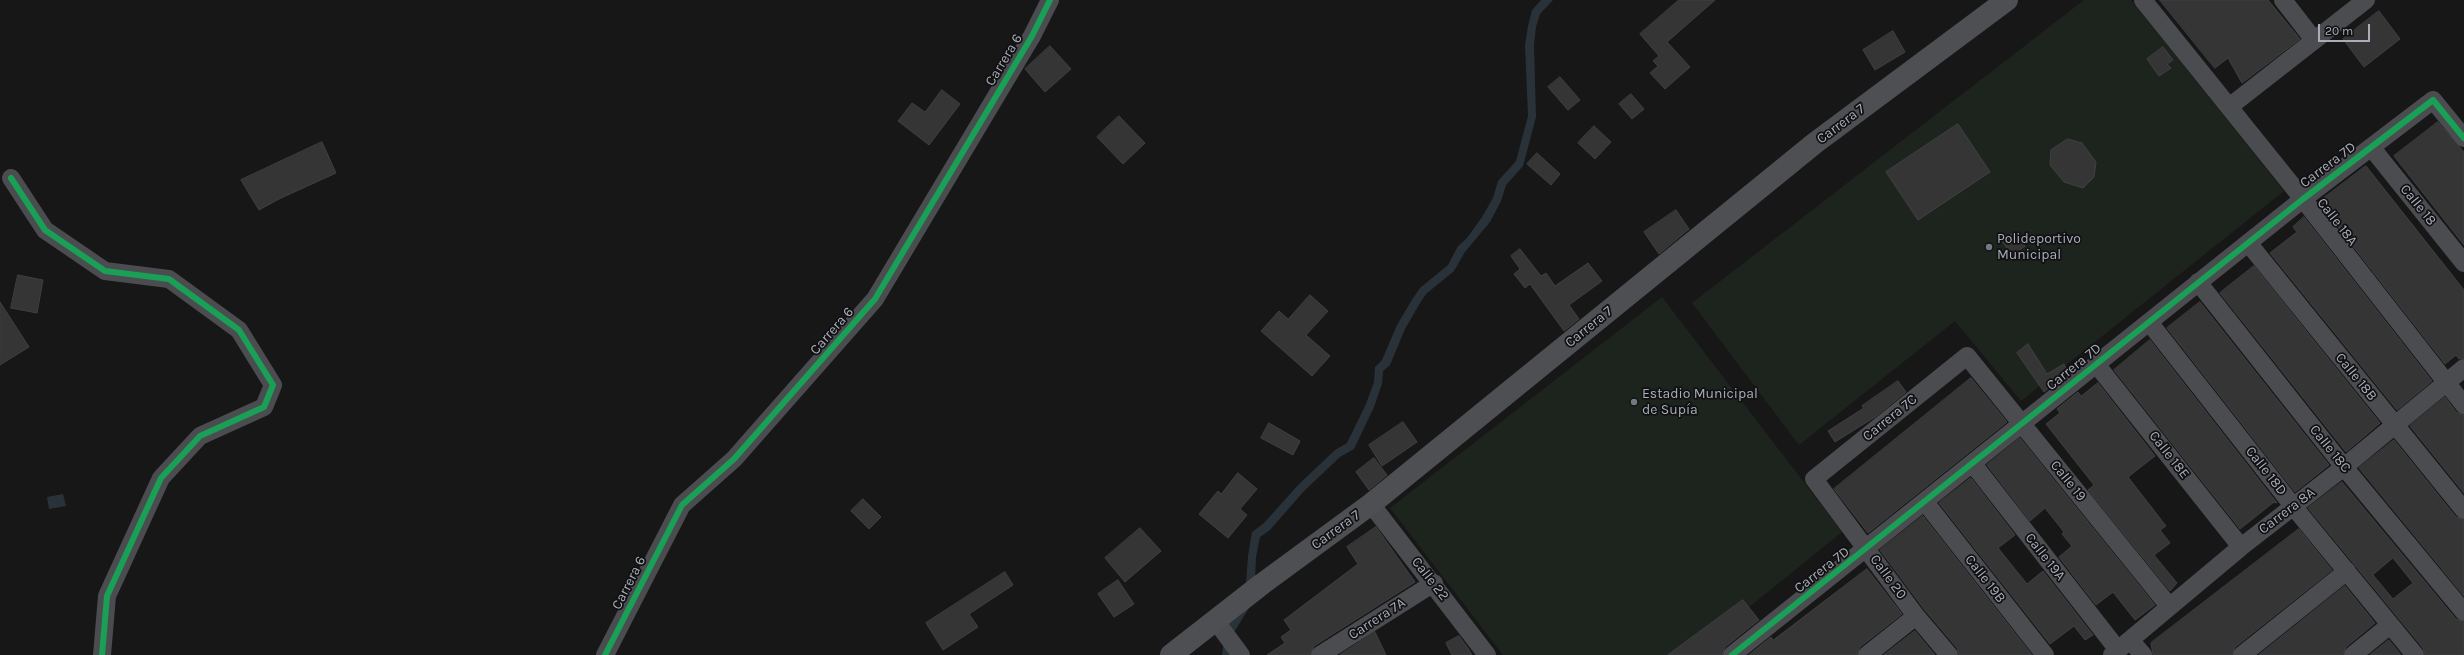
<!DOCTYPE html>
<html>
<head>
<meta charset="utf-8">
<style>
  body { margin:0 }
  #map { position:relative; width:2464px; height:655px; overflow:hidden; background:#171717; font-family:Karla,sans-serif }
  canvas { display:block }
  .scale { position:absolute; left:2318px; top:24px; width:52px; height:18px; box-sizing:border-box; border:2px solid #a8adb8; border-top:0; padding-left:5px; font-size:12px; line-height:14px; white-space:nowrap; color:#a8adb8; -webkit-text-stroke:3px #111113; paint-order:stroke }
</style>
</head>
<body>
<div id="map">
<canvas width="2464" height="655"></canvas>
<div class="scale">20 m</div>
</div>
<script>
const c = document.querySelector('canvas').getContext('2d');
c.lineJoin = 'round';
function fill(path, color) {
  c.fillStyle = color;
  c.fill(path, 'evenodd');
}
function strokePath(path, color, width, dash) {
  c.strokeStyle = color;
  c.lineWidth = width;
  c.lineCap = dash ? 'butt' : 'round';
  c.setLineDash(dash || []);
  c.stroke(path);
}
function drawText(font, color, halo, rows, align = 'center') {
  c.font = font + ' Karla,sans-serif';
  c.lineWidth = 3.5;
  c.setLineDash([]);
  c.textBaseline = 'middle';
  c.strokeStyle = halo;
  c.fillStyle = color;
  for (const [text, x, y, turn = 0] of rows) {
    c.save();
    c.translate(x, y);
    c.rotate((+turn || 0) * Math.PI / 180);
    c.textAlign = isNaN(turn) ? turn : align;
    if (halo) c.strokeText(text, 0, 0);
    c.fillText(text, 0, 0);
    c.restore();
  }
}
const green = new Path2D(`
  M 2084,0 L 2131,0 L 2284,191 L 2021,401 L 1955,321 L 1799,445 L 1692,303 Z
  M 1662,297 L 1842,532 L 1690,655 L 1503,655 L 1390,508 Z`);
const water = new Path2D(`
  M 1541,0 L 1553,0 L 1540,14 L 1536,27 L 1534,45 L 1536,117 L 1523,166 L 1506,185 L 1501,201 L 1490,222 L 1465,252 L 1454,271 L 1426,294 L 1420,303 L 1405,329 L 1390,365 L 1383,371 L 1382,384 L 1374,407 L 1354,449 L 1340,457 L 1304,491 L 1270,530 L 1260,537 L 1256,557 L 1254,600 L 1231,637 L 1230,655 L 1222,655 L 1225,632 L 1246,584 L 1248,556 L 1252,532 L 1264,523 L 1298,485 L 1335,450 L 1347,443 L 1366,404 L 1374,382 L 1375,367 L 1382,360 L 1397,325 L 1413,298 L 1420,288 L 1448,265 L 1458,246 L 1467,238 L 1482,217 L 1493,198 L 1498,181 L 1516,161 L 1528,116 L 1525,45 L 1528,26 L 1532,10 Z
  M 63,494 L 66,506 L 49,509 L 47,497 Z`);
const building = new Path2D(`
  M 1679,0 L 1715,0 L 1667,42 L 1690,67 L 1665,89 L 1650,73 L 1658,66 L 1653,61 L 1659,56 L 1640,34 Z
  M 2160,0 L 2268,0 L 2300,39 L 2242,83 L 2228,58 L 2215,68 Z
  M 2379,11 L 2400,39 L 2364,67 L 2343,39 Z
  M 1893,31 L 1905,52 L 1875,70 L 1863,50 Z
  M 1050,46 L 1071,69 L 1045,92 L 1025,69 Z
  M 2163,47 L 2173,60 L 2167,64 L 2171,68 L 2159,76 L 2147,59 Z
  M 1560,77 L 1580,100 L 1568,110 L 1548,87 Z
  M 942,90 L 960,104 L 929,145 L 898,121 L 912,103 L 925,112 Z
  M 1631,94 L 1644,109 L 1632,119 L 1619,104 Z
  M 1119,116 L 1145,143 L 1123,164 L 1097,137 Z
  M 2438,122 L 2464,152 L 2464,245 L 2394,156 Z
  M 1958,124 L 1990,172 L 1918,220 L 1886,172 Z
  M 1594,126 L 1611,142 L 1595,159 L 1578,143 Z
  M 2068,139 L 2082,143 L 2096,162 L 2094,177 L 2083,188 L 2064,182 L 2050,165 L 2051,150 Z
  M 322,142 L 336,173 L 279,199 L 259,210 L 241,180 Z
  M 1537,153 L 1560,174 L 1551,185 L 1527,164 Z
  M 2366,166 L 2464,290 L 2464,358 L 2459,359 L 2456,355 L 2445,364 L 2320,204 L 2326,200 L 2324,198 Z
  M 1676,210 L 1689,229 L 1659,254 L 1644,232 Z
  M 2304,217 L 2432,381 L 2397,410 L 2270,253 L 2297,232 L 2293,227 Z
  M 2015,232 L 2025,246 L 2012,255 L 2002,241 Z
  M 1520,249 L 1541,276 L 1546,273 L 1555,286 L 1588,263 L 1602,281 L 1569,305 L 1579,319 L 1564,331 L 1530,284 L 1525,288 L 1514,274 L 1520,269 L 1511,256 Z
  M 2254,266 L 2380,423 L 2346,452 L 2220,293 Z
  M 18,275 L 43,280 L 37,313 L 11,308 Z
  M 1310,295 L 1328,311 L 1306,335 L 1330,356 L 1312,376 L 1261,331 L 1279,311 L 1288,319 Z
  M 0,302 L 29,347 L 0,365 Z
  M 2200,302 L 2329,465 L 2295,492 L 2167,328 Z
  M 2150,340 L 2277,503 L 2274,502 L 2240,529 L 2114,370 Z
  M 2028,344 L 2047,374 L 2064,364 L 2068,373 L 2044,392 L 2017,353 Z
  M 1971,378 L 2007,422 L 1868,533 L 1834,489 Z
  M 1898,381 L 1906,392 L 1875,417 L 1835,442 L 1828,431 L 1864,408 L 1862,406 Z
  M 2098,383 L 2155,456 L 2128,477 L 2166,526 L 2160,530 L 2170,543 L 2154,555 L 2177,583 L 2170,591 L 2088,490 L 2094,485 L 2046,424 L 2060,413 L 2057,409 L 2078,392 L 2081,396 Z
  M 2445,397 L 2456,412 L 2464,415 L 2464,493 L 2410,426 Z
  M 1403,422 L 1417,442 L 1382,466 L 1369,445 Z
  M 1269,423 L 1300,441 L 1293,455 L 1261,438 Z
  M 2020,438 L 2155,605 L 2135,620 L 2113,592 L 2096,605 L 2059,557 L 2072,546 L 2062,534 L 2064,532 L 2045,508 L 2030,521 L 1987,465 Z
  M 2394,440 L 2456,517 L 2464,520 L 2464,596 L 2359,468 Z
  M 1374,458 L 1387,475 L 1369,490 L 1356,472 Z
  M 1238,473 L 1257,489 L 1240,509 L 1247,515 L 1228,538 L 1199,514 L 1218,491 L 1221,494 Z
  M 1971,478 L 2015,535 L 1998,548 L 2027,584 L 2043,571 L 2093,635 L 2085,640 L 2074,626 L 2050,644 L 1939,503 Z
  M 2342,482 L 2456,619 L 2464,622 L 2464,655 L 2425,655 L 2423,648 L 2308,508 ZM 2393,558 L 2413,583 L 2393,599 L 2373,575 Z
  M 863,499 L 881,517 L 869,529 L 851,511 Z
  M 1923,516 L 2032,655 L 1959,655 L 1957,648 L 1924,609 L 1880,550 Z
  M 1376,527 L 1415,582 L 1314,646 L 1310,655 L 1267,655 L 1285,643 L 1281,637 L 1291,630 L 1284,620 L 1358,564 L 1347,547 Z
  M 1140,528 L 1161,551 L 1125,582 L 1105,558 Z
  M 2299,529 L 2332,570 L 2235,647 L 2232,655 L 2153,655 L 2151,643 Z
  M 1867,569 L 1902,614 L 1860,647 L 1857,655 L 1749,655 L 1771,637 L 1773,640 Z
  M 1005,572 L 1013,585 L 969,614 L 978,627 L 943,650 L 926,623 Z
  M 1118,580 L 1134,604 L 1114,617 L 1098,594 Z
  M 2345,586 L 2375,623 L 2346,647 L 2343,655 L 2259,655 Z
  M 1743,600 L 1759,620 L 1725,647 L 1722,655 L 1668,655 Z
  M 1915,631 L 1935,655 L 1884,655 Z
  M 1375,632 L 1386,655 L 1340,655 Z
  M 1459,636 L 1468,648 L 1472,655 L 1452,655 L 1446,643 Z
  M 2389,640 L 2401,655 L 2370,655 Z`);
const minor = new Path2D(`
  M 2143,0 L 2303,199 L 2464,405
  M 2283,0 L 2314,40
  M 2229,107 L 2366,0
  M 2371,147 L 2464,263
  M 11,178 L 45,230 L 105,271 L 169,279 L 239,330 L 273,385 L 264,407 L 200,436 L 161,478 L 107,596 L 102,655
  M 2249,244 L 2464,510
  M 2198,282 L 2344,467 L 2464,612
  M 2149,322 L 2293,506 L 2415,655
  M 2096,364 L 2241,547
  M 1973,464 L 2118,650
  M 1925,502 L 2045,655
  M 1371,504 L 1487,655
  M 1215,620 L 1241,655
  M 2130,640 L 2143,655
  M 605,655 L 682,505 L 734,459 L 875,299 L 1032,36 L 1050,0
  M 1320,655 L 1434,583
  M 1732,655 L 2303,199 L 2433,100 L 2464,138
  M 1867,655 L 1916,616
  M 1949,655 L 1916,616 L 1814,479 L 1967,356 L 2169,606
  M 2112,655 L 2241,547 L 2344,467 L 2464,368
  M 2242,655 L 2347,571
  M 2353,655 L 2390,625`);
const primary = new Path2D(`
  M 1171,655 L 1262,584 L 1371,504 L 1815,143 L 2007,0`);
const cycleway = new Path2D(`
  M 11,178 L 45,230 L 105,271 L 169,279 L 239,330 L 273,385 L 264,407 L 200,436 L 161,478 L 107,596 L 102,655
  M 605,655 L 682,505 L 734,459 L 875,299 L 1032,36 L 1050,0
  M 1732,655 L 2303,199 L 2433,100 L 2464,138`);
const markers = [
  [1989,247,4,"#757880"],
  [1634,402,4,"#757880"]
];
const streetNames = [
  ["Carrera 6",1004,60,-59],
  ["Carrera 7",1841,124,-37],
  ["Carrera 7D",2328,165,-37],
  ["Calle 18",2418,205,51],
  ["Calle 18A",2337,222,52],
  ["Carrera 7",1589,327,-39],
  ["Carrera 6",832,331,-49],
  ["Carrera 7D",2074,367,-39],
  ["Calle 18B",2356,377,51],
  ["Carrera 7C",1890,418,-39],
  ["Calle 18C",2330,449,51],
  ["Calle 18E",2169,455,52],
  ["Calle 18D",2266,471,52],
  ["Calle 19",2068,481,51],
  ["Carrera 8A",2287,511,-37],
  ["Carrera 7",1336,530,-36],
  ["Calle 19A",2045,557,52],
  ["Carrera 7D",1822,570,-38],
  ["Calle 20",1888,577,54],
  ["Calle 22",1430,579,52],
  ["Calle 19B",1985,579,52],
  ["Carrera 6",629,583,-63],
  ["Carrera 7A",1377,619,-33]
];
const poiNames = [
  ["Polideportivo",1997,239],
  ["Municipal",1997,255],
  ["Estadio Municipal",1642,394],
  ["de Supía",1642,410]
];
fill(green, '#1d241e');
fill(water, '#2a3239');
fill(building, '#353536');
strokePath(building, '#3f4043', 1);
strokePath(minor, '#4b4c50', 18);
strokePath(primary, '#4d4f52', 22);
strokePath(cycleway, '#1a9f57', 6);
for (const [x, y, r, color] of markers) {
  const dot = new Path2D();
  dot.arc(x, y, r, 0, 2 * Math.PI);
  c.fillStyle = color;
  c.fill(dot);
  strokePath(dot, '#111113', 1.5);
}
drawText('14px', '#a8adb8', '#111113', streetNames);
drawText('14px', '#a8adb8', '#111113', poiNames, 'left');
</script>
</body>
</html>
